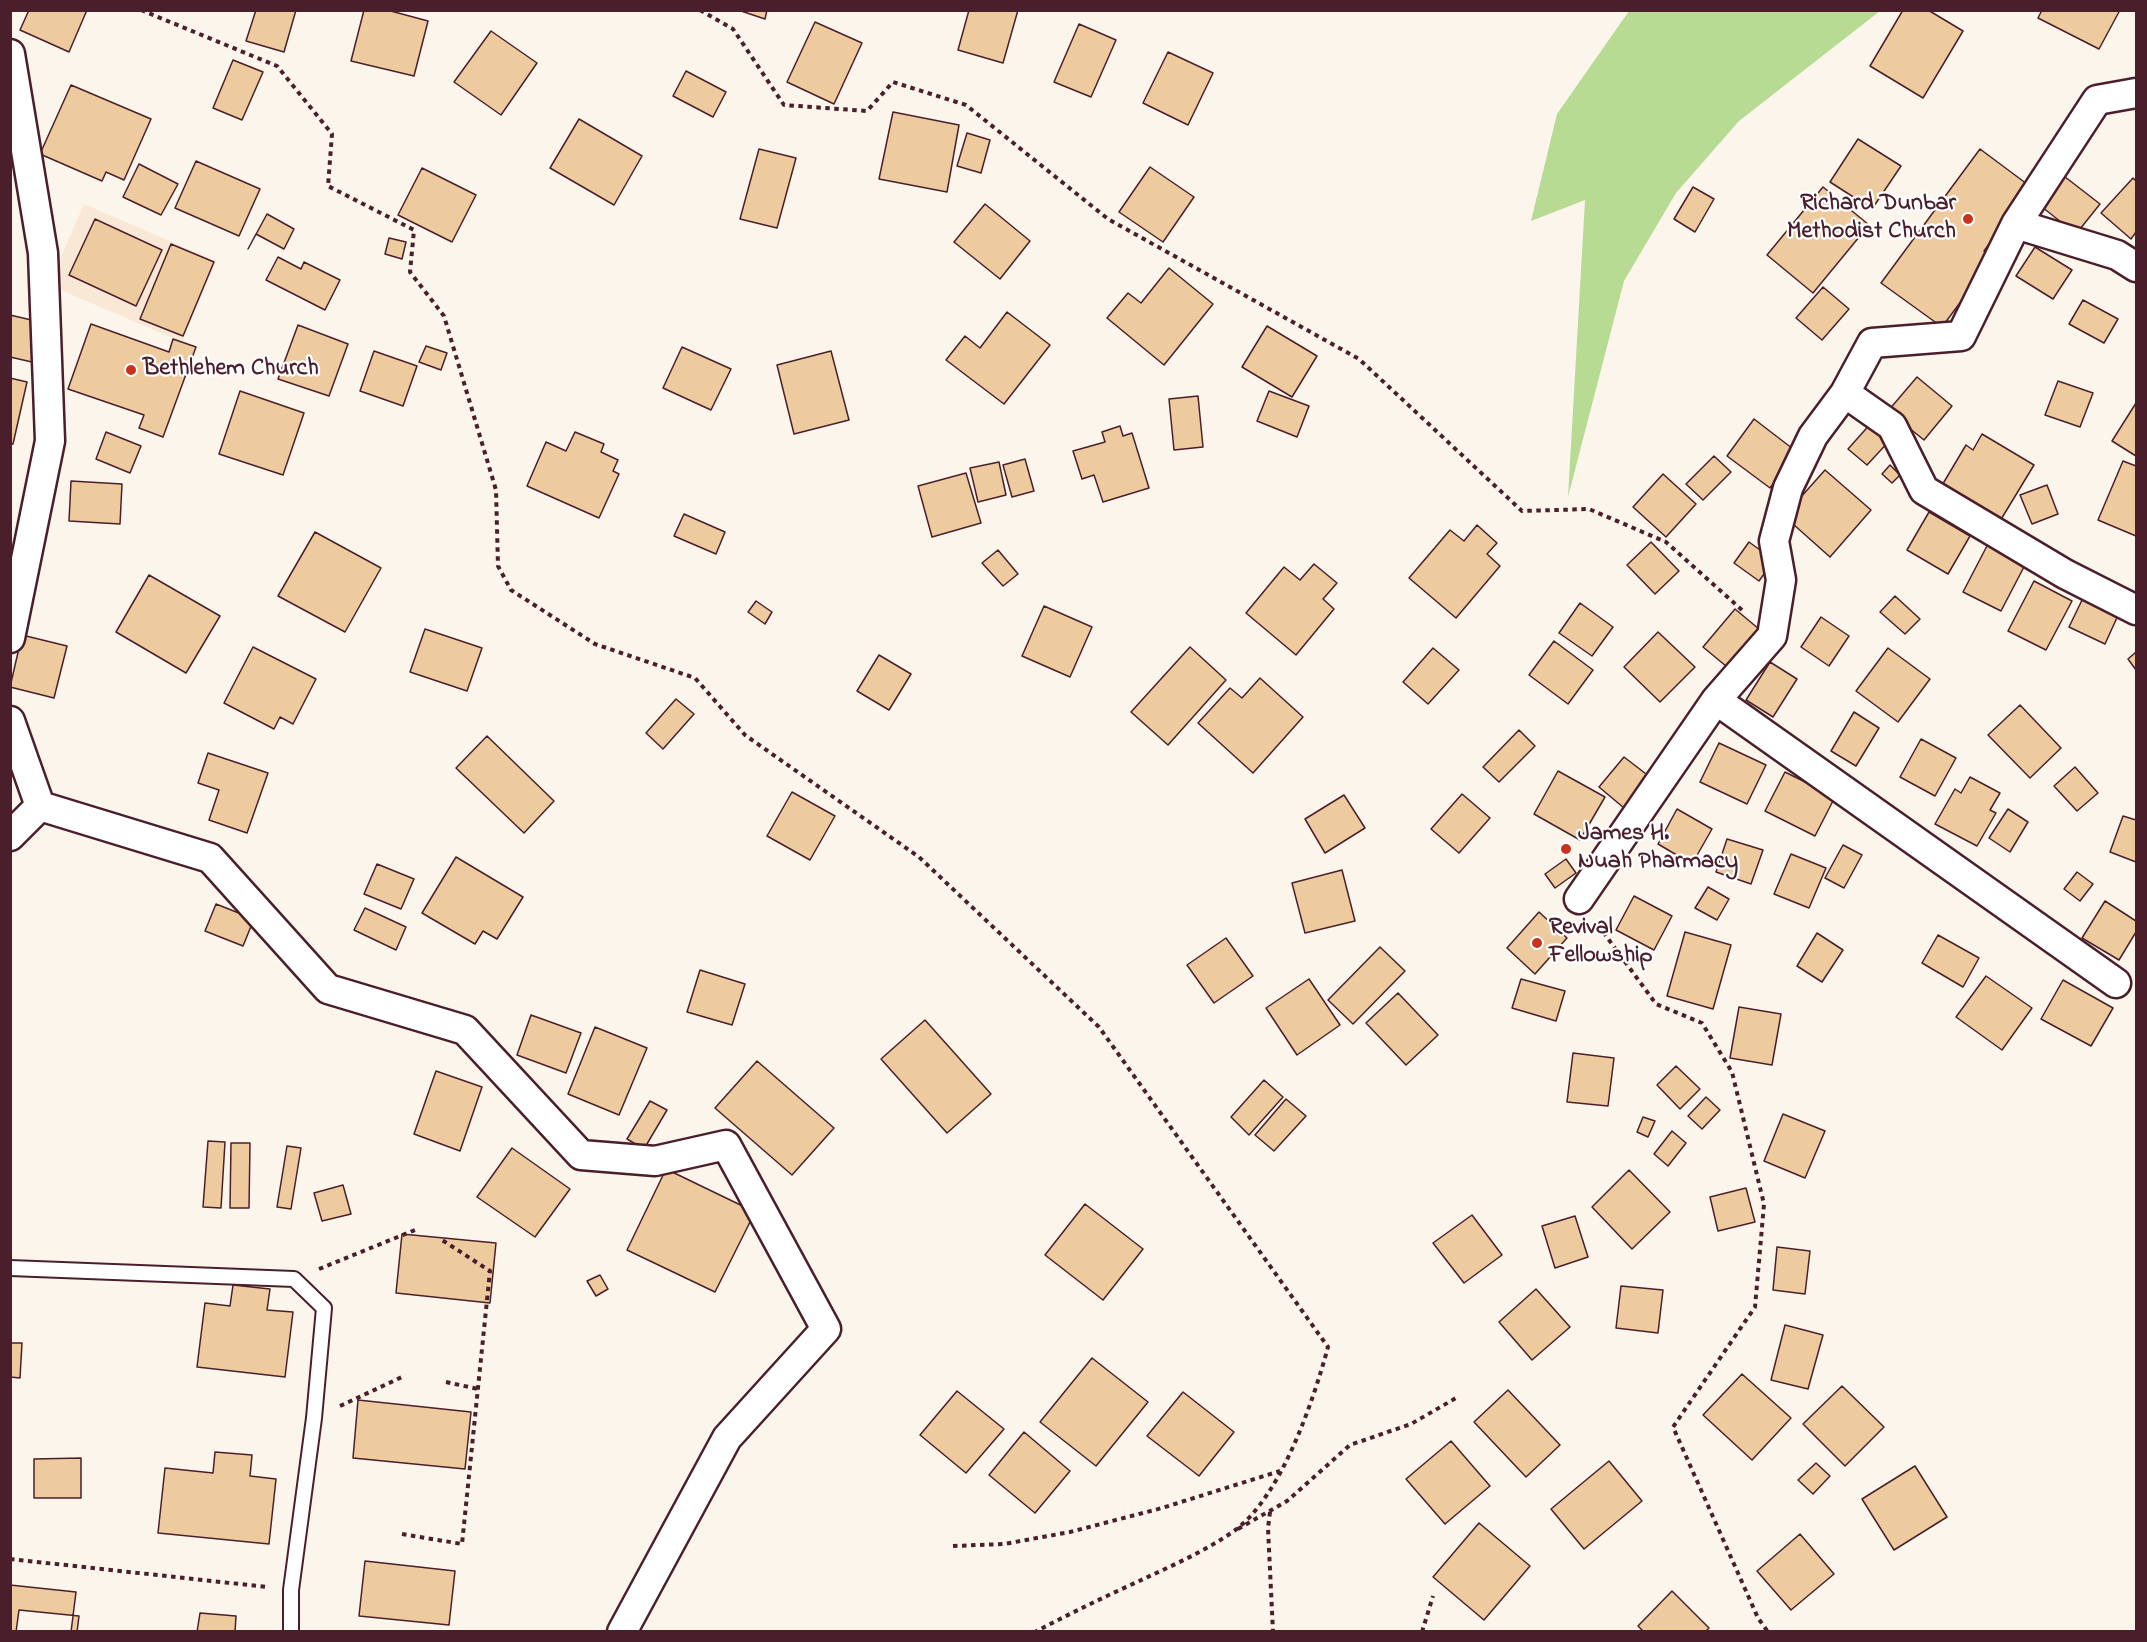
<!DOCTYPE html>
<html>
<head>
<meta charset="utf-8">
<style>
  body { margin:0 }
  #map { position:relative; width:2147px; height:1642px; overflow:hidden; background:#fcf5ec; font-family:"Indie Flower",sans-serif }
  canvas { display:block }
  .frame { position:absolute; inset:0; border:12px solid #4a1f2b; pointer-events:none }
</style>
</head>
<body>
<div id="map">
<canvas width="2147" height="1642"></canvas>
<div class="frame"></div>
</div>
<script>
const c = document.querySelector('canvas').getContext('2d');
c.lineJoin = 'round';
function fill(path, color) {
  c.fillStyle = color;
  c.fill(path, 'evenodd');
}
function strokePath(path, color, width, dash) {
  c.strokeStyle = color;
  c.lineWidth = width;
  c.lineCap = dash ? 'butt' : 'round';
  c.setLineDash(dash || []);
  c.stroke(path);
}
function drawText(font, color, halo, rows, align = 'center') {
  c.font = font + ' "Indie Flower",sans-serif';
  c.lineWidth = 4.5;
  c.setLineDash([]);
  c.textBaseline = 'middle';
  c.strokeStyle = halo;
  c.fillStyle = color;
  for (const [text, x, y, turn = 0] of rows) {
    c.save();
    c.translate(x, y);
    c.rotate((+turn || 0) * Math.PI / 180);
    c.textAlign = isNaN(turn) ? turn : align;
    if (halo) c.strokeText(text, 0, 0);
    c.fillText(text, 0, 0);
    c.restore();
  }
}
const built = new Path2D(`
  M 84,204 L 216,261 L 182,342 L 49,285 Z`);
const green = new Path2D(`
  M 1629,11 L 1880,11 L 1739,121 L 1676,193 L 1624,281 L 1568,497 L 1585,200 L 1531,221 L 1557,114 Z`);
const building = new Path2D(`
  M 29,10 L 87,10 L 69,52 L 20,30 Z
  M 256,10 L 296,10 L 284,52 L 246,41 Z
  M 364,10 L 387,10 L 428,21 L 414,76 L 351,61 Z
  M 738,10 L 767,10 L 765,19 Z
  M 969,10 L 1018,10 L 1003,63 L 958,50 Z
  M 1903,10 L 1928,10 L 1963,31 L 1923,98 L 1870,66 Z
  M 2042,10 L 2120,10 L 2099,49 L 2038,18 Z
  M 815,22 L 862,43 L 834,104 L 787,82 Z
  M 1079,24 L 1116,40 L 1091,97 L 1054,82 Z
  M 491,31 L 537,63 L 501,115 L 454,82 Z
  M 1168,52 L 1213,73 L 1188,125 L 1143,103 Z
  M 233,60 L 263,72 L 242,120 L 213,108 Z
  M 686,71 L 726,92 L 713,117 L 673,96 Z
  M 71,85 L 151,119 L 124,180 L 106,172 L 102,181 L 40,154 Z
  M 893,112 L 959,125 L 947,192 L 879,179 Z
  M 579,119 L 642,156 L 614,205 L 550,168 Z
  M 967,133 L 990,140 L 981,173 L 957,166 Z
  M 1858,139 L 1901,166 L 1872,209 L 1830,182 Z
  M 759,149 L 796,158 L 777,228 L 740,219 Z
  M 1980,149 L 2031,187 L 1984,251 L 1994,257 L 1942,327 L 1881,283 Z
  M 196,161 L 260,189 L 239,236 L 175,208 Z
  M 139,164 L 178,184 L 161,215 L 123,197 Z
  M 1150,167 L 1194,197 L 1163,242 L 1119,212 Z
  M 422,168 L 476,195 L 452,242 L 398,215 Z
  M 2060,173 L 2100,204 L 2076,234 L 2037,203 Z
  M 2133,178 L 2136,181 L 2136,232 L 2131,239 L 2101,213 Z
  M 1693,187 L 1714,199 L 1695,232 L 1674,219 Z
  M 1823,187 L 1869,225 L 1813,293 L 1767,255 Z
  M 985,204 L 1030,241 L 1000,279 L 954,242 Z
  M 267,214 L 294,229 L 284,249 L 256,234 L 248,249 Z
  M 95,219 L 162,250 L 136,306 L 69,275 Z
  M 389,238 L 406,242 L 402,259 L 385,254 Z
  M 171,244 L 214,262 L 183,336 L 140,319 Z
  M 2035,247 L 2072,270 L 2053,299 L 2016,276 Z
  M 278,257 L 301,269 L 304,262 L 340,280 L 325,310 L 266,280 Z
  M 1169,268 L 1213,304 L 1164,365 L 1107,318 L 1128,293 L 1141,303 Z
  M 1823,287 L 1849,309 L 1822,340 L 1796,318 Z
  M 2083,300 L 2118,319 L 2104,343 L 2069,324 Z
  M 1007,312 L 1050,345 L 1004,404 L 946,360 L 965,336 L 980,348 Z
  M 10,315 L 40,322 L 32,362 L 10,357 Z
  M 91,324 L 169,352 L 173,339 L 196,347 L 163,437 L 139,428 L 144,415 L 68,389 Z
  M 298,325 L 348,344 L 329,396 L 278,379 Z
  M 1267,326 L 1317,356 L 1292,397 L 1242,367 Z
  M 426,346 L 447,353 L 441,370 L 419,362 Z
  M 682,347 L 731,369 L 711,410 L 663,388 Z
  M 374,351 L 417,366 L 403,406 L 360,391 Z
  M 831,351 L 849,420 L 794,434 L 777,365 Z
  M 1917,377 L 1952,406 L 1924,440 L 1888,411 Z
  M 10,378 L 27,382 L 13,444 L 10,444 Z
  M 2058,381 L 2093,393 L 2080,427 L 2045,415 Z
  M 240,391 L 304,413 L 283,475 L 219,454 Z
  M 1269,391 L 1309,406 L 1297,437 L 1257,421 Z
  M 1198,396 L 1203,447 L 1174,450 L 1169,399 Z
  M 2136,403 L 2136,456 L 2112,441 Z
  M 1754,419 L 1797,452 L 1770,488 L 1727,456 Z
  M 1873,421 L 1892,438 L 1867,465 L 1848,449 Z
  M 1120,426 L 1123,436 L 1132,433 L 1149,488 L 1103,502 L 1094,475 L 1082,479 L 1073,451 L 1105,442 L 1102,432 Z
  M 106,432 L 141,446 L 130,473 L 96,459 Z
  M 575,432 L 604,444 L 601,452 L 618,460 L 613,471 L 619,474 L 599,518 L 527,486 L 546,442 L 566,451 Z
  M 1982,434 L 2034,465 L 2000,521 L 1941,487 L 1966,445 L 1973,450 Z
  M 1714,456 L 1731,472 L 1703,500 L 1686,484 Z
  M 1025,459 L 1034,491 L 1012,497 L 1003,465 Z
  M 2123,461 L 2136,466 L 2136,536 L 2098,520 Z
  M 999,462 L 1006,495 L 978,502 L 970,468 Z
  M 1890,465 L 1900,475 L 1892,483 L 1882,474 Z
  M 1825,470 L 1871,510 L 1830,557 L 1784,516 Z
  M 966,473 L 981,523 L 932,537 L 918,486 Z
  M 1663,474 L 1696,504 L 1666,537 L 1633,507 Z
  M 71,481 L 122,484 L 120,524 L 69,521 Z
  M 2047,485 L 2058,514 L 2032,524 L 2020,495 Z
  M 1929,512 L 1970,536 L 1948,574 L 1907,550 Z
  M 684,514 L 725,532 L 716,554 L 674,536 Z
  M 1477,525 L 1497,543 L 1487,554 L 1500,566 L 1456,618 L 1409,578 L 1450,530 L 1464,541 Z
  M 315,532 L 381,568 L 345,632 L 278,596 Z
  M 1651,542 L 1679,571 L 1655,594 L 1627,565 Z
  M 1749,542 L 1774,560 L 1759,581 L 1734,563 Z
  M 1988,544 L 2026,563 L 2001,611 L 1963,592 Z
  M 998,550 L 1018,574 L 1003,586 L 982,563 Z
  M 1314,564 L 1337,583 L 1323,599 L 1334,609 L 1296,655 L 1246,613 L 1284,567 L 1300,580 Z
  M 149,575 L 220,616 L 186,673 L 116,632 Z
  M 2034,581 L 2072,601 L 2046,650 L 2008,631 Z
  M 1895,596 L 1920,619 L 1905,634 L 1880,612 Z
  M 2084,596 L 2120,611 L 2105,644 L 2069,627 Z
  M 756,601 L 772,612 L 765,624 L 748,612 Z
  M 1580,603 L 1613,627 L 1592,656 L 1559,633 Z
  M 1044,606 L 1092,627 L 1070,677 L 1022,656 Z
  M 1735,609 L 1765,634 L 1732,671 L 1703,647 Z
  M 1821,617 L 1849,636 L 1829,666 L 1801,647 Z
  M 425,629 L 482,648 L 467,691 L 410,672 Z
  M 1658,632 L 1695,667 L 1660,702 L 1624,667 Z
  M 22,635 L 67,646 L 54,698 L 10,687 Z
  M 1554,641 L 1593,670 L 1568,704 L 1529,675 Z
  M 253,647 L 316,679 L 293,724 L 280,717 L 274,729 L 224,703 Z
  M 1190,647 L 1226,680 L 1168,745 L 1131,712 Z
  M 1433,648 L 1459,670 L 1428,704 L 1403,682 Z
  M 1888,648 L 1930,679 L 1898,722 L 1856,691 Z
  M 2136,652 L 2136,670 L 2128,659 Z
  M 879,655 L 911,674 L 889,710 L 857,691 Z
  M 1770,662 L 1797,679 L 1773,717 L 1746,700 Z
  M 1260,678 L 1303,717 L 1253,773 L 1198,723 L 1230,688 L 1242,698 Z
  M 676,699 L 694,714 L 663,749 L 646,733 Z
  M 2020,705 L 2061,748 L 2030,778 L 1988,735 Z
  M 1854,712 L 1879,728 L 1856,766 L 1831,751 Z
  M 1519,730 L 1535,746 L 1499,782 L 1483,767 Z
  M 487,736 L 554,801 L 524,833 L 456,768 Z
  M 1921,739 L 1956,758 L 1935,796 L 1900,777 Z
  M 1719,743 L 1766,765 L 1747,804 L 1700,782 Z
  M 208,753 L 268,773 L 247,833 L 209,820 L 219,790 L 198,783 Z
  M 1624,757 L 1650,777 L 1624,808 L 1599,787 Z
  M 2075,767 L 2098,793 L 2077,811 L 2054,786 Z
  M 1558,771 L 1605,797 L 1580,840 L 1534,814 Z
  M 1785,772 L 1835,797 L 1815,836 L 1765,811 Z
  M 1970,777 L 2000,793 L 1990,810 L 1996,813 L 1977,846 L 1935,824 L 1955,789 L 1961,793 Z
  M 792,792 L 835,816 L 810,860 L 767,836 Z
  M 1462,794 L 1490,818 L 1459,853 L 1431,829 Z
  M 1344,795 L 1365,828 L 1325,853 L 1305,819 Z
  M 1677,809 L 1712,829 L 1692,864 L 1658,844 Z
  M 2008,809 L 2028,822 L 2010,852 L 1989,838 Z
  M 2123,816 L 2136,820 L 2136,862 L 2110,852 Z
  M 1727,839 L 1763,850 L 1751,884 L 1716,872 Z
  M 1843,845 L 1862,855 L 1844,888 L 1825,878 Z
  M 1791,854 L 1826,868 L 1809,908 L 1774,894 Z
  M 456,857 L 523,897 L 497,939 L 483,931 L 475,944 L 422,913 Z
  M 1566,859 L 1576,873 L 1555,888 L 1545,874 Z
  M 377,864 L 414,879 L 401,909 L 364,894 Z
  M 1342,870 L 1355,921 L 1305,933 L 1292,883 Z
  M 2077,872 L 2093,884 L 2080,901 L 2064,889 Z
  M 1708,887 L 1729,899 L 1717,920 L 1695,908 Z
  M 1634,896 L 1672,916 L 1654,950 L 1616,930 Z
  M 2105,901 L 2136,921 L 2136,932 L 2119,960 L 2082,938 Z
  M 216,904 L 254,919 L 243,946 L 205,931 Z
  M 365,908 L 406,927 L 396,950 L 354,930 Z
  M 1539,912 L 1567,938 L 1535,974 L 1507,948 Z
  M 1685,932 L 1731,945 L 1713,1009 L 1667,996 Z
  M 1817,933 L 1843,950 L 1822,982 L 1797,966 Z
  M 1938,935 L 1979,958 L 1963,987 L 1922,963 Z
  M 1226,938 L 1253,976 L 1214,1003 L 1187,965 Z
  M 1380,947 L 1405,971 L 1353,1024 L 1328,1000 Z
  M 700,970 L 745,984 L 732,1025 L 687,1012 Z
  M 1986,976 L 2032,1008 L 2002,1050 L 1956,1017 Z
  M 1309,979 L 1340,1025 L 1297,1055 L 1266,1008 Z
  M 1521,979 L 1565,991 L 1556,1021 L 1512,1008 Z
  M 2063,980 L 2113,1008 L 2091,1046 L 2041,1019 Z
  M 1398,993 L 1438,1035 L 1406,1065 L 1366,1023 Z
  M 1739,1007 L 1781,1014 L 1772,1065 L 1730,1058 Z
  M 531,1015 L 581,1033 L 566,1073 L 517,1055 Z
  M 925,1020 L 991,1094 L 947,1133 L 881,1059 Z
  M 595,1027 L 647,1048 L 619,1115 L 568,1094 Z
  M 1573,1053 L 1614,1058 L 1608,1106 L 1567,1102 Z
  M 757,1061 L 834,1128 L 792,1175 L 715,1108 Z
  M 1676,1066 L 1700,1089 L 1680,1109 L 1657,1085 Z
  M 436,1071 L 482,1087 L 460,1151 L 414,1134 Z
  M 1264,1080 L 1283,1097 L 1249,1135 L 1231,1117 Z
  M 1706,1097 L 1720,1110 L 1702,1129 L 1688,1116 Z
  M 1286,1099 L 1306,1116 L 1274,1151 L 1255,1135 Z
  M 650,1101 L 667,1110 L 644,1149 L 627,1139 Z
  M 1783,1114 L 1825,1131 L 1805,1178 L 1764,1161 Z
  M 1643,1117 L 1655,1121 L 1648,1137 L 1637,1132 Z
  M 1672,1131 L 1686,1143 L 1668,1166 L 1654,1154 Z
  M 208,1141 L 225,1142 L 221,1208 L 203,1207 Z
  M 231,1143 L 250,1143 L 249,1208 L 230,1208 Z
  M 287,1146 L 301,1148 L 291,1209 L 277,1207 Z
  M 512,1148 L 570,1189 L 535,1237 L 477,1197 Z
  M 666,1169 L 755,1212 L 715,1292 L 627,1250 Z
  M 1629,1170 L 1670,1212 L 1632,1249 L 1592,1207 Z
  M 343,1185 L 351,1214 L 322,1221 L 314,1193 Z
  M 1746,1188 L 1755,1222 L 1718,1231 L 1710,1197 Z
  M 1085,1204 L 1143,1249 L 1103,1300 L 1045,1255 Z
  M 1472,1215 L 1502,1255 L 1464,1283 L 1433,1243 Z
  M 1575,1216 L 1588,1257 L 1555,1268 L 1542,1226 Z
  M 402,1234 L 496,1243 L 490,1303 L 396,1293 Z
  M 1777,1247 L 1810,1251 L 1805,1294 L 1773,1290 Z
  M 600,1275 L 608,1289 L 596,1296 L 587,1281 Z
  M 233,1285 L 270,1289 L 267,1310 L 293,1312 L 285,1377 L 197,1367 L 205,1303 L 230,1306 Z
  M 1621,1286 L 1663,1290 L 1658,1333 L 1616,1328 Z
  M 1536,1289 L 1570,1327 L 1532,1360 L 1499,1322 Z
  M 1785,1325 L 1823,1335 L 1808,1389 L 1771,1380 Z
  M 10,1343 L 22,1343 L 20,1378 L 10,1377 Z
  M 1092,1358 L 1148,1402 L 1096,1466 L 1040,1422 Z
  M 1742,1374 L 1791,1418 L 1752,1460 L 1703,1415 Z
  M 1842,1386 L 1884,1427 L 1845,1466 L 1803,1424 Z
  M 1508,1390 L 1560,1445 L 1526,1477 L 1474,1422 Z
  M 957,1391 L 1004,1429 L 966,1473 L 920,1435 Z
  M 1183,1392 L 1234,1432 L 1199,1476 L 1147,1436 Z
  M 358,1400 L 471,1412 L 465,1469 L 353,1458 Z
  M 1024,1432 L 1070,1471 L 1035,1513 L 989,1475 Z
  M 1451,1441 L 1490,1486 L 1445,1524 L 1406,1479 Z
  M 215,1452 L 252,1455 L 250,1476 L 276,1479 L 269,1544 L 158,1533 L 165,1468 L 213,1473 Z
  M 81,1458 L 81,1498 L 34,1498 L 34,1459 Z
  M 1609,1461 L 1642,1501 L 1584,1549 L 1551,1509 Z
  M 1816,1463 L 1830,1476 L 1813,1494 L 1798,1480 Z
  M 1915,1466 L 1947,1517 L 1894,1550 L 1862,1499 Z
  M 1479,1523 L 1530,1566 L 1484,1620 L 1433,1577 Z
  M 1800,1534 L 1834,1574 L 1791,1610 L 1757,1571 Z
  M 365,1561 L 455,1571 L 449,1625 L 359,1616 Z
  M 10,1585 L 76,1592 L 71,1632 L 10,1632 Z
  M 1672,1591 L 1709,1628 L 1705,1632 L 1644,1632 L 1638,1626 Z
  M 19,1610 L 79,1616 L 77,1632 L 16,1632 Z
  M 200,1613 L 236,1616 L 235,1632 L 197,1632 Z`);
const path = new Path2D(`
  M 141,10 L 277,66 L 332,134 L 328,186 L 414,230 L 410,272 L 444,316 L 496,490 L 498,566 L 511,590 L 595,644 L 695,678 L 745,735 L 919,857 L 1099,1027 L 1328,1347 C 1313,1402 1281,1497 1234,1531 C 1204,1552 1169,1567 1137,1582 C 1102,1598 1069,1614 1035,1632
  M 700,10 L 733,29 L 784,105 L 867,111 L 893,82 L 966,105 L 1108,219 L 1359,359 L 1522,511 L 1589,509 L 1666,542 L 1743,611
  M 1598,925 L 1656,1004 L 1702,1023 L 1732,1072 L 1764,1204 L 1755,1307 L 1673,1427 L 1758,1618 L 1768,1632
  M 319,1269 L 415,1230
  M 446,1382 L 478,1389
  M 340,1406 L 402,1377
  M 1270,1512 L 1268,1528 L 1273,1632
  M 1238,1529 L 1287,1501 L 1350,1445 L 1411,1424 L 1456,1398
  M 402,1534 L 462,1544 L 490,1271 L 439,1238
  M 953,1546 L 1004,1544 L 1070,1532 L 1162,1508 L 1280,1471
  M 10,1559 L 267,1587
  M 1422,1632 L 1433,1596`);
const service = new Path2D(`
  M 10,1268 L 294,1279 L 324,1308 L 314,1418 L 291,1590 L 291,1632`);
const minor = new Path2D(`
  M 10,54 L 43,253 L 50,441 L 10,638
  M 2016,224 L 2117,255 L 2136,267
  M 1845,393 L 1892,426 L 1924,490 L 2065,574 L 2136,610
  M 1716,700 L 2116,983
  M 10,721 L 40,806 L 10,836
  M 40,806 L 210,858 L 328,989 L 465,1030 L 581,1155 L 655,1161 L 726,1145 L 826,1329 L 727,1438 L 622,1632
  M 1579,899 L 1716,700 L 1772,636 L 1781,580 L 1774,541 L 1788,488 L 1813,436 L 1845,393 L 1872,343 L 1961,336 L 2016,224 L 2097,100 L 2136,93`);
const markers = [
  [1968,219,6,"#c8321e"],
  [131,370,6,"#c8321e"],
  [1566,849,6,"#c8321e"],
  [1537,943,6,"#c8321e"]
];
const poiNames = [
  ["Richard Dunbar",1956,205,"right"],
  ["Methodist Church",1956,233,"right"],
  ["Bethlehem Church",143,370],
  ["James H.",1578,835],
  ["Nuah Pharmacy",1578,863],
  ["Revival",1549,929],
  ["Fellowship",1549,957]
];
fill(built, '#f8e8d5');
fill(green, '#b8db94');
fill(building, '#eecb9f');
strokePath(building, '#4a1f2b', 1.5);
strokePath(service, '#4a1f2b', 18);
strokePath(minor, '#4a1f2b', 33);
strokePath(path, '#4a1f2b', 4, [4.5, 4.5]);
strokePath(service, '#fff', 14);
strokePath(minor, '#fff', 28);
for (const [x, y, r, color] of markers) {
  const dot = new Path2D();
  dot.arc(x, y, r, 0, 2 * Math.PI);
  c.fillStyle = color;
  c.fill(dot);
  strokePath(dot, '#fff', 2);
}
drawText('bold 24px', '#4a1f2b', '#fff', poiNames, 'left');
</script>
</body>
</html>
